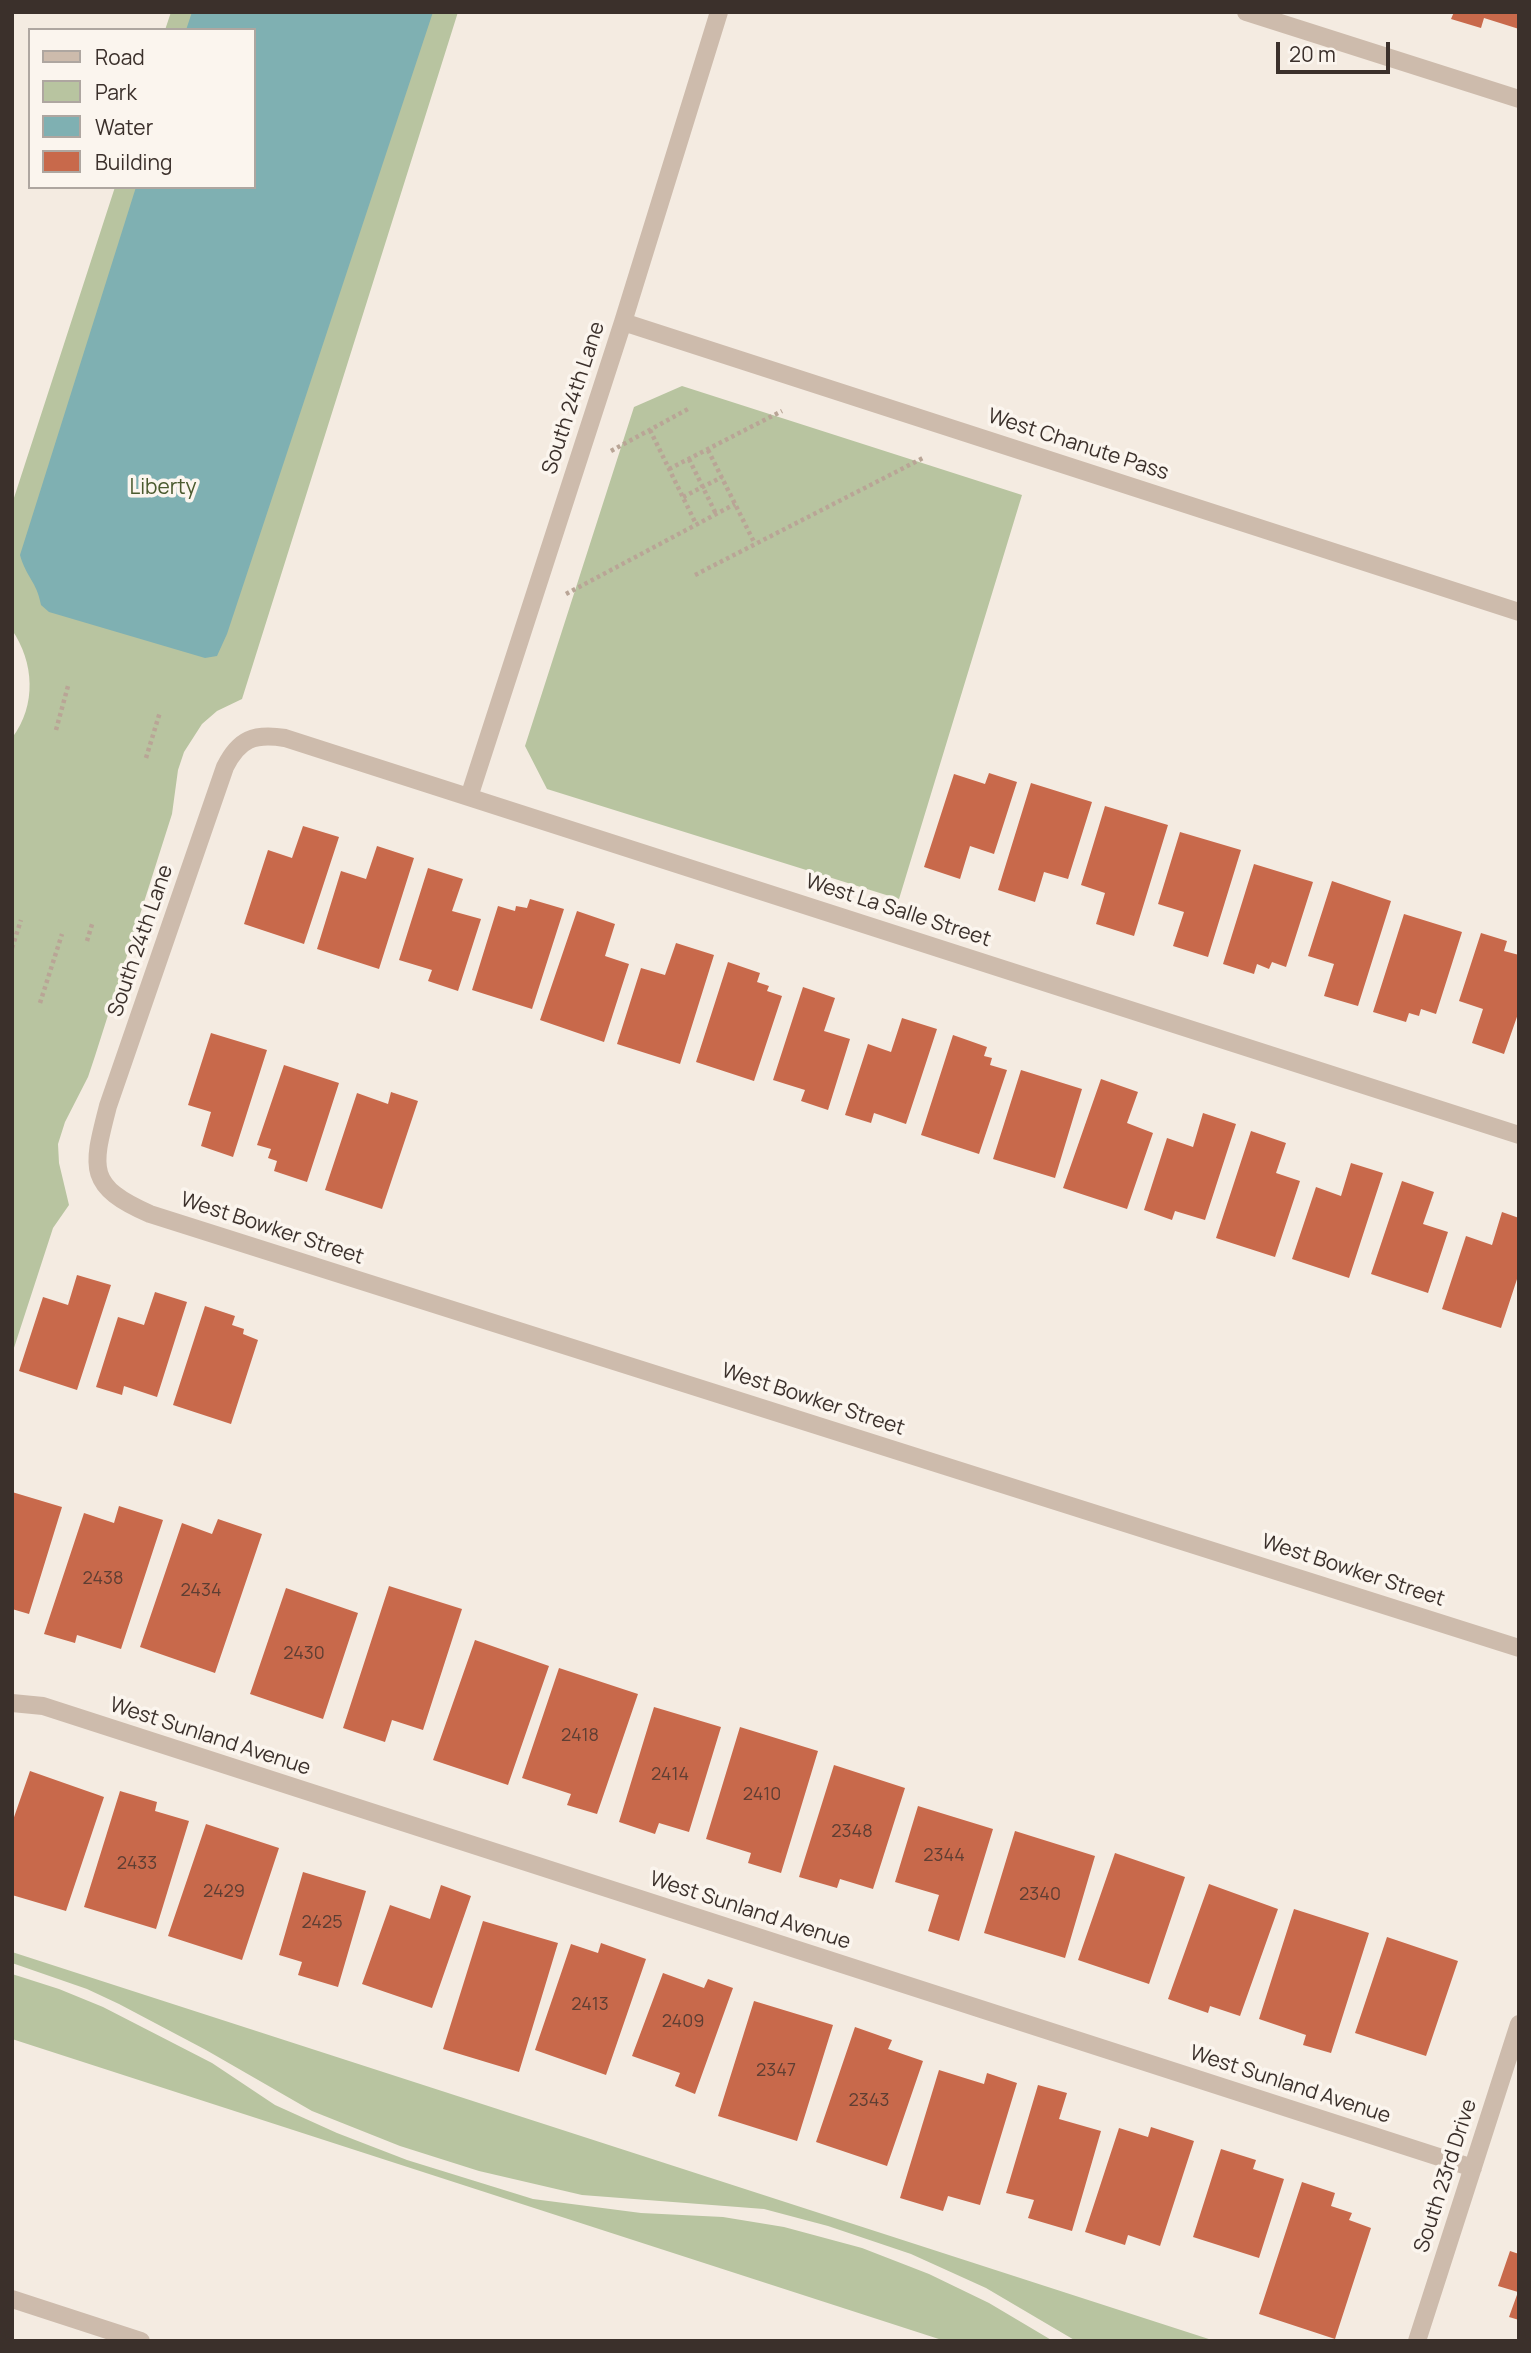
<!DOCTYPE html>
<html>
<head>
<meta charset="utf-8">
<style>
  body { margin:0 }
  #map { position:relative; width:1531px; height:2353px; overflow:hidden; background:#f4ebe1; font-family:Manrope,sans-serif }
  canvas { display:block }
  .frame { position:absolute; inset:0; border:14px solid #3b302b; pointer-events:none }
  .legend { position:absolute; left:28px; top:28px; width:228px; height:161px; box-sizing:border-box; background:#fbf5ee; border:2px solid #aea6a0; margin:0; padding:9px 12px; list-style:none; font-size:21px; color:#3b302b }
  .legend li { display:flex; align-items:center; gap:14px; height:35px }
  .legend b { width:35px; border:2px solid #aea6a0 }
  .scale { position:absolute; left:1276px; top:42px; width:114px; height:32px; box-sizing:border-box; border:4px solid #3b302b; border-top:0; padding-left:9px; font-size:21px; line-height:24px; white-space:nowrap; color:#3b302b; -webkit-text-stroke:5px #fbf5ee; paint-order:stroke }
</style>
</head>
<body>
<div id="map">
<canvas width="1531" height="2353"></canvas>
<div class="frame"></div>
<ul class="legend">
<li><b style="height:9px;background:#cdbbac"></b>Road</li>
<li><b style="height:19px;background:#b8c4a0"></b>Park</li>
<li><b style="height:19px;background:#7fb0b2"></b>Water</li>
<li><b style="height:19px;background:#c8694b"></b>Building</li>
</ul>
<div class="scale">20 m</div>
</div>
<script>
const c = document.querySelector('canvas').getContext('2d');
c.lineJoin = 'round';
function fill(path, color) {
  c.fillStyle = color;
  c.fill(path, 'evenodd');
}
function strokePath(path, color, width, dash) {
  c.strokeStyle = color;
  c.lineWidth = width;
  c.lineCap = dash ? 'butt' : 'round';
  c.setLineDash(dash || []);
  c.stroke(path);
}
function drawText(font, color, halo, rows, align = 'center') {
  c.font = font + ' Manrope,sans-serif';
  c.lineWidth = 7;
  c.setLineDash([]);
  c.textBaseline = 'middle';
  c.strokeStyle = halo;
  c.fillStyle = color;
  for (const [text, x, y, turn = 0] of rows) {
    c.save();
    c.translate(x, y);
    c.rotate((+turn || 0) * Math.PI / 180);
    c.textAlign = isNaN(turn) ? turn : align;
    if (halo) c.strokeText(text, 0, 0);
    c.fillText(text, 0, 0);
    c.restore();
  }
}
const green = new Path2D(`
  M 171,12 L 458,12 L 242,699 L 217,711 L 202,724 L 184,752 L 178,770 L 172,814 L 95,1056 L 88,1077 L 65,1122 L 58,1144 L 59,1163 L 69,1205 L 53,1228 L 12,1354 L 12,738 C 37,705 34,662 12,630 L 12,504 L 115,187 L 254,187 L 254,30 L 165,30 Z
  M 682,386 L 1022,495 L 899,899 L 547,789 L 525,746 L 634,407 Z
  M 12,1952 L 1215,2341 L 1076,2341 L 986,2288 L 911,2254 L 828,2226 L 764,2209 L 582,2195 L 479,2171 L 400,2146 L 312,2111 L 206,2050 L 119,2004 L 87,1989 L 12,1963 Z
  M 12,1974 L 59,1989 L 103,2007 L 212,2063 L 275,2105 L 337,2133 L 407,2160 L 533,2199 L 641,2213 L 723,2217 L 784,2227 L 862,2248 L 929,2274 L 989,2303 L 1053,2341 L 945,2341 L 12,2039 Z`);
const water = new Path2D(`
  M 192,12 L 433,12 L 227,634 L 217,656 L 205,658 L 49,612 L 41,605 C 37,582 26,577 20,555 L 136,187 L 254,187 L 254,30 L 186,30 Z`);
const building = new Path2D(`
  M 1454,12 L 1519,12 L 1519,29 L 1484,18 L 1481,28 L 1451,19 Z
  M 989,773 L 1017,782 L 994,854 L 970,846 L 960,879 L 924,867 L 954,774 L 985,784 Z
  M 1031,783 L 1092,802 L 1068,879 L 1044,872 L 1035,902 L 998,890 Z
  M 1105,806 L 1168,825 L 1134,936 L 1096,924 L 1105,893 L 1081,885 Z
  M 303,826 L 339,837 L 304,944 L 244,924 L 268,850 L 292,858 Z
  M 1180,832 L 1241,850 L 1208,957 L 1173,946 L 1184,912 L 1158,904 Z
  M 377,846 L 414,858 L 379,969 L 317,949 L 341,871 L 366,879 Z
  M 1254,864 L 1313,882 L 1286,967 L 1272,962 L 1269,969 L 1257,964 L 1254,974 L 1223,964 Z
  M 428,868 L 463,879 L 452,911 L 481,919 L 458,991 L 428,981 L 432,970 L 399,960 Z
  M 1332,881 L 1391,901 L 1358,1006 L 1324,996 L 1334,964 L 1308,956 Z
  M 530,899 L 564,909 L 532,1009 L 472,990 L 498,906 L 515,911 L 516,906 L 527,908 Z
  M 577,911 L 615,924 L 605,956 L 629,964 L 604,1042 L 540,1020 Z
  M 1404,914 L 1462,932 L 1436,1014 L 1421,1009 L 1419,1016 L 1409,1013 L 1406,1022 L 1373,1012 Z
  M 1481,933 L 1507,941 L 1504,951 L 1519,955 L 1519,1011 L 1504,1054 L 1472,1043 L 1483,1009 L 1459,1001 Z
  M 676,943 L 714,955 L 680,1064 L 617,1044 L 641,968 L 665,975 Z
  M 728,962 L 760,973 L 757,982 L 769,986 L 767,991 L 782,996 L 754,1081 L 696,1062 Z
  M 803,987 L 835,998 L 824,1031 L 850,1039 L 828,1110 L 801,1101 L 805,1090 L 773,1080 Z
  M 902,1018 L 937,1029 L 906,1124 L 874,1113 L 871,1123 L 845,1115 L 868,1044 L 891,1052 Z
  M 211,1033 L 267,1050 L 233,1157 L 201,1146 L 211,1112 L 188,1105 Z
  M 953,1035 L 987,1047 L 984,1056 L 992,1058 L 990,1065 L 1007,1070 L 979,1154 L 921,1135 Z
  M 284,1065 L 339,1083 L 307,1182 L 274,1171 L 277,1161 L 268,1158 L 271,1149 L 257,1145 Z
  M 1021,1070 L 1082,1089 L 1055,1178 L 993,1159 Z
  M 1101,1079 L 1138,1092 L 1127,1123 L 1153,1133 L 1127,1209 L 1063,1188 Z
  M 391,1092 L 418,1101 L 382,1209 L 325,1190 L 357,1093 L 388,1104 Z
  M 1203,1113 L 1236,1124 L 1205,1220 L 1175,1211 L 1172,1220 L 1144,1210 L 1167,1138 L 1193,1147 Z
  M 1251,1131 L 1286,1143 L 1276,1173 L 1300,1181 L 1275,1257 L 1216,1238 Z
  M 1351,1163 L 1383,1173 L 1349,1278 L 1292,1259 L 1316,1187 L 1341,1196 Z
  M 1402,1181 L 1434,1192 L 1423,1224 L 1448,1232 L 1428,1293 L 1371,1274 Z
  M 1502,1212 L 1519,1218 L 1519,1273 L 1501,1328 L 1442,1309 L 1466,1236 L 1492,1245 Z
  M 77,1275 L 111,1285 L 77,1390 L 19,1371 L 43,1297 L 68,1305 Z
  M 155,1292 L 187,1302 L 157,1397 L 124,1386 L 122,1395 L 96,1387 L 118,1317 L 144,1325 Z
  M 205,1306 L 235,1316 L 232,1325 L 244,1329 L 243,1334 L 258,1340 L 231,1424 L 173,1405 Z
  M 12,1492 L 62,1507 L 29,1614 L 12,1609 Z
  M 119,1506 L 163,1520 L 121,1649 L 77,1635 L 75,1643 L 44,1634 L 84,1513 L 114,1523 Z
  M 218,1519 L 262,1534 L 215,1673 L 140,1647 L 182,1523 L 212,1534 Z
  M 389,1586 L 462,1609 L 423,1730 L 392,1720 L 385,1742 L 343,1728 Z
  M 286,1588 L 358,1613 L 323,1719 L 250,1694 Z
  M 475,1640 L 549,1666 L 508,1785 L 433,1760 Z
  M 559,1668 L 638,1694 L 597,1814 L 567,1805 L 571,1794 L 522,1778 Z
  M 654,1707 L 721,1727 L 689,1832 L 659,1823 L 655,1834 L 619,1822 Z
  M 740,1727 L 818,1751 L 781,1873 L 748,1863 L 751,1853 L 706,1839 Z
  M 834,1765 L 905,1788 L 873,1889 L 840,1879 L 837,1888 L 799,1877 Z
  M 30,1771 L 104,1797 L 66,1911 L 12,1895 L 12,1823 Z
  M 120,1791 L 157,1802 L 155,1811 L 189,1821 L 156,1929 L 84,1907 Z
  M 918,1806 L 993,1829 L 959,1941 L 928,1931 L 939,1895 L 895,1882 Z
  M 206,1824 L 279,1848 L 242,1960 L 168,1936 Z
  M 1015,1831 L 1095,1856 L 1065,1958 L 984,1933 Z
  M 1115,1853 L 1185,1877 L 1149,1984 L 1078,1960 Z
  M 303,1872 L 366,1891 L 338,1987 L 298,1975 L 302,1962 L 279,1955 Z
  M 1209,1884 L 1278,1909 L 1240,2016 L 1210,2006 L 1208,2013 L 1168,1999 Z
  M 441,1885 L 471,1896 L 432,2008 L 362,1984 L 390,1905 L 430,1919 Z
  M 1294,1909 L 1369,1933 L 1331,2053 L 1303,2045 L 1306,2035 L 1259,2019 Z
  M 483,1921 L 558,1943 L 519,2072 L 443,2049 Z
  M 1387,1937 L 1458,1961 L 1426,2056 L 1355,2033 Z
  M 601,1943 L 646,1959 L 606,2075 L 535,2050 L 571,1944 L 598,1953 Z
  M 663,1973 L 704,1988 L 708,1979 L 733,1988 L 695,2094 L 675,2086 L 680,2073 L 632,2056 Z
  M 754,2001 L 833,2025 L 797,2141 L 718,2116 Z
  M 855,2027 L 892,2040 L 888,2049 L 923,2061 L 887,2166 L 816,2142 Z
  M 939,2070 L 984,2084 L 987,2073 L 1017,2083 L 980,2205 L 948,2196 L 943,2211 L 900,2198 Z
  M 1038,2085 L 1067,2093 L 1059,2119 L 1101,2131 L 1072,2231 L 1028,2218 L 1034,2200 L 1006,2193 Z
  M 1151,2127 L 1194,2141 L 1160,2246 L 1128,2235 L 1125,2245 L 1085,2232 L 1119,2128 L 1148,2137 Z
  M 1221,2149 L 1256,2160 L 1253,2169 L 1284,2179 L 1259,2258 L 1193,2237 Z
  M 1302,2182 L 1335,2193 L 1331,2206 L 1352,2213 L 1349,2220 L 1371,2228 L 1335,2339 L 1259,2314 Z
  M 1510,2251 L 1519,2254 L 1519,2320 L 1509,2317 L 1518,2292 L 1498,2286 Z`);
const path = new Path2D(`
  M 650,430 L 696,524
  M 708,450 L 755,544
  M 611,451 L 688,409
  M 689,459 L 716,514
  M 669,469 L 782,411
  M 683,497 L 722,477
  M 695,575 L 925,457
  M 566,594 L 735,504
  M 56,730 L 68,686
  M 146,758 L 160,712
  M 87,941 L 93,921
  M 12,948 L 21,920
  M 40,1003 L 62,934`);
const minor = new Path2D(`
  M 1246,12 L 1519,99
  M 623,322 L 1519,612
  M 469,797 L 623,322 L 719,12
  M 1519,1135 L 285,738 C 254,733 239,739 225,767 L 108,1106 C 92,1168 86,1186 150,1214 L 1519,1648
  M 12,1703 L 43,1706 L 1473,2168
  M 12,2299 L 141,2341
  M 1417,2341 L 1519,2024`);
const numberNames = [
  ["2438",103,1579],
  ["2434",201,1591],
  ["2430",304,1654],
  ["2418",580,1736],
  ["2414",670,1775],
  ["2410",762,1795],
  ["2348",852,1832],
  ["2344",944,1856],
  ["2433",137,1864],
  ["2429",224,1892],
  ["2340",1040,1895],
  ["2425",322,1923],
  ["2413",590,2005],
  ["2409",683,2022],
  ["2347",776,2071],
  ["2343",869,2101]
];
const streetNames = [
  ["South 24th Lane",574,398,-72],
  ["West Chanute Pass",1078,445,18],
  ["West La Salle Street",898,911,18],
  ["South 24th Lane",141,941,-71],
  ["West Bowker Street",272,1229,18],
  ["West Bowker Street",813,1400,18],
  ["West Bowker Street",1353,1571,18],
  ["West Sunland Avenue",210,1737,18],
  ["West Sunland Avenue",750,1911,18],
  ["West Sunland Avenue",1290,2085,18],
  ["South 23rd Drive",1446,2176,-72]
];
const parkNames = [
  ["Liberty",163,488]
];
fill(green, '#b8c4a0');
fill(water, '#7fb0b2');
fill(building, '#c8694b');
strokePath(path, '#b9a596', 4.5, [3.5, 3.5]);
strokePath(minor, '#cdbbac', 18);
drawText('18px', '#5e3e33', null, numberNames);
drawText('21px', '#3b302b', '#fbf5ee', streetNames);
drawText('21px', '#4a5a2e', '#fbf5ee', parkNames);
</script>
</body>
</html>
